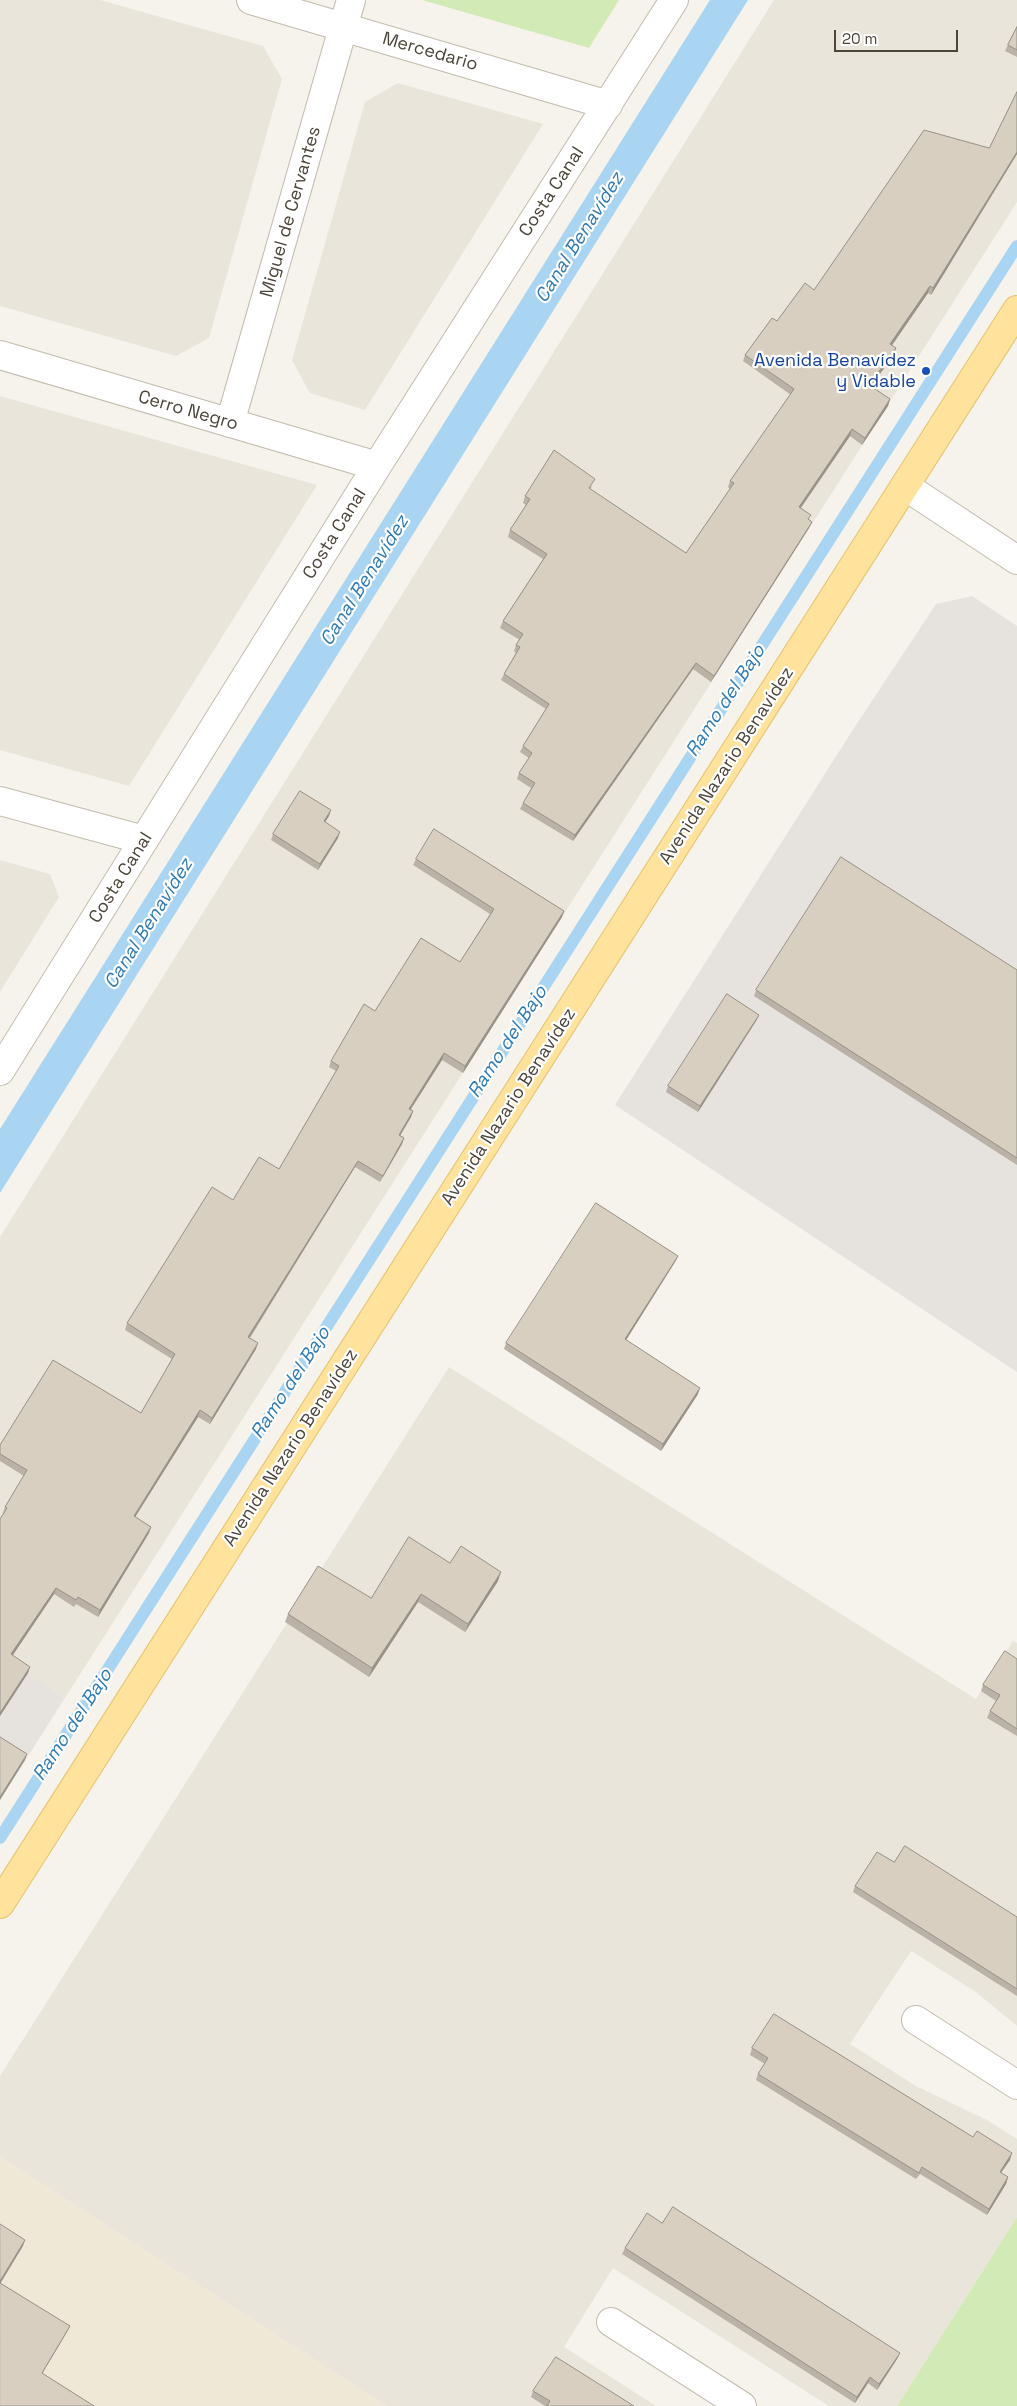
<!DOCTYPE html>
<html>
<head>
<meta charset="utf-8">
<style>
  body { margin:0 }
  #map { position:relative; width:1017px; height:2406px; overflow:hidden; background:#f6f3ec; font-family:"Space Grotesk",sans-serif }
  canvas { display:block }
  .scale { position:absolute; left:834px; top:30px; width:124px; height:22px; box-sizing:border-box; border:2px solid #4b4439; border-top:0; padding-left:6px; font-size:15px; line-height:18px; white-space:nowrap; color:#4b4439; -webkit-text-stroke:4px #fff; paint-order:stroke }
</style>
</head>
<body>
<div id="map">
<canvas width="1017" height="2406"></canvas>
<div class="scale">20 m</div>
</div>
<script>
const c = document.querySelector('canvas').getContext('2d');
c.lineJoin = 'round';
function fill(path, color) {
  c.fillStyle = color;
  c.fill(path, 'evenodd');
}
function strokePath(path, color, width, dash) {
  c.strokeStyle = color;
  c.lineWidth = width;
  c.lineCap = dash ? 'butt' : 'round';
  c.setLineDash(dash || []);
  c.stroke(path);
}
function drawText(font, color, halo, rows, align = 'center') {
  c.font = font + ' "Space Grotesk",sans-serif';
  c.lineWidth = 4.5;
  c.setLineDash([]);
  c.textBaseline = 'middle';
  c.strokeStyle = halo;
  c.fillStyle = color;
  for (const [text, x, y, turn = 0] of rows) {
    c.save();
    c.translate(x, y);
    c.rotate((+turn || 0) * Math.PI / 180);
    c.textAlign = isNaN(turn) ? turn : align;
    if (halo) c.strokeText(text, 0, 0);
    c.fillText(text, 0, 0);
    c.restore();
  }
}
const residential = new Path2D(`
  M 0,0 L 100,0 L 263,46 L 282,79 L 209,338 L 176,356 L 0,306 Z
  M 774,0 L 1017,0 L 1017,202 L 65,1698 L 0,1655 L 0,1237 Z
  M 398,83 L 543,124 L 365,410 L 310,393 L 292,360 L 365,102 Z
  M 0,396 L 317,485 L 129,786 L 0,750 Z
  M 0,860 L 50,874 L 59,897 L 0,992 Z
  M 449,1367 L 976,1699 L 1013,1641 L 1017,1643 L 1017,2026 L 976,1992 L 911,1951 L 850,2044 L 916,2086 L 987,2120 L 1017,2139 L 1017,2217 L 897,2406 L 829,2406 L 613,2268 L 564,2347 L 656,2406 L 386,2406 L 0,2157 L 0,2076 Z`);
const industrial = new Path2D(`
  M 972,596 L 1017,626 L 1017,1372 L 615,1105 L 854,728 L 936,604 Z
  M 0,1655 L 65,1698 L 0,1800 Z`);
const education = new Path2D(`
  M 0,2157 L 386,2406 L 0,2406 Z`);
const green = new Path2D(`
  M 422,0 L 619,0 L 589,48 Z
  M 1017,2217 L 1017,2406 L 897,2406 Z`);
const water = new Path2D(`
  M 710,0 L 748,0 L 0,1193 L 0,1129 Z`);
const stream = new Path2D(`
  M 0,1838 L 1017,246`);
const minor = new Path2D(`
  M 251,0 L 608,105
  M 0,355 L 377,466
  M 230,423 L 351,0
  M 905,486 L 1017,560
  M 0,801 L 144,840
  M 0,1071 L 377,466 L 674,0
  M 916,2020 L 1017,2085
  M 611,2322 L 742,2406`);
const primary = new Path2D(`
  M 0,1904 L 1017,310`);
const wall = new Path2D(`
  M 1017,26 L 1017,57 L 1005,51 Z
  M 1017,92 L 1017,154 L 931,295 L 928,293 L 892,345 L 894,355 L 871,386 L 890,399 L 888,406 L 862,445 L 850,436 L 801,508 L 809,520 L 812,522 L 809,528 L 711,682 L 693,669 L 573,841 L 520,809 L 523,803 L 531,788 L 517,779 L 519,773 L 529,758 L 520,752 L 523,746 L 546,709 L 501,680 L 504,674 L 516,653 L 514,651 L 516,645 L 520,640 L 500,628 L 503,621 L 543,559 L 508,537 L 510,530 L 526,505 L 523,503 L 525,496 L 592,486 L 590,489 L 686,553 L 730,489 L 728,487 L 730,481 L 791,395 L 743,361 L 745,355 L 777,321 L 814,290 L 989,148 Z
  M 329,816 L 325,822 L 338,838 L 318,870 L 271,840 L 273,834 Z
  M 416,859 L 564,911 L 562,917 L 463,1073 L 442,1060 L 411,1109 L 413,1111 L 411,1117 L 400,1135 L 404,1138 L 402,1144 L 380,1182 L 355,1167 L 250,1338 L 256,1349 L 210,1424 L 198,1417 L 135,1517 L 151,1527 L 149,1533 L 98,1617 L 76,1604 L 74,1607 L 54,1594 L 12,1655 L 30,1667 L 28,1673 L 0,1716 L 3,1513 L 5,1507 L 24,1476 L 0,1461 L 0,1445 L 141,1413 L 172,1359 L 125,1330 L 127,1323 L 233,1200 L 279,1169 L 336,1071 L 329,1067 L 331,1061 L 375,1011 L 460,962 L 490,914 L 413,865 Z
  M 1017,970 L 1017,1165 L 754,996 L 756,990 Z
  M 759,1015 L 756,1021 L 698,1112 L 666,1092 L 668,1086 Z
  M 678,1256 L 675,1262 L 626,1340 L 698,1394 L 661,1451 L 504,1349 L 506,1343 Z
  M 450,1563 L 498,1581 L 465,1632 L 418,1602 L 369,1677 L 285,1622 L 288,1614 L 371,1598 Z
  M 1017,1659 L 1017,1736 L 987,1718 L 990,1711 L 996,1701 L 981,1691 L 983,1685 Z
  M 894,1862 L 1017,1917 L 1017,1996 L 853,1892 L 855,1886 Z
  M 752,2048 L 1010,2160 L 1001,2173 L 1008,2177 L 1006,2184 L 987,2215 L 920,2174 L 916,2179 L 756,2080 L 758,2074 L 765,2064 L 750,2055 Z
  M 662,2223 L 900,2353 L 897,2359 L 877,2390 L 868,2383 L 855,2403 L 622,2254 L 625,2248 Z
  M 533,2391 L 634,2406 L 545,2406 L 531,2397 Z`);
const shadedWall = new Path2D(`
  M 1017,152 L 1017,154 L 931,295 L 933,288 Z
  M 930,286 L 928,293 L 888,351 L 890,344 Z
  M 896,348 L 894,355 L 867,391 L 869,385 Z
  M 890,399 L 888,406 L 862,445 L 865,438 Z
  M 852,429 L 850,436 L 797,513 L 799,507 Z
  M 812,522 L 809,528 L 711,682 L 714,676 Z
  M 696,663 L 693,669 L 573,841 L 575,835 Z
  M 331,810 L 329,816 L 322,827 L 324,821 Z
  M 340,832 L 338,838 L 318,870 L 320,864 Z
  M 564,911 L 562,917 L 463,1073 L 465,1066 Z
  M 759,1015 L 756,1021 L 698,1112 L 700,1106 Z
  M 444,1053 L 442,1060 L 407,1115 L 409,1109 Z
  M 413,1111 L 411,1117 L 397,1141 L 399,1135 Z
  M 404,1138 L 402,1144 L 380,1182 L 383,1176 Z
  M 358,1161 L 355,1167 L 246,1343 L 248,1337 Z
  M 678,1256 L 675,1262 L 623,1345 L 625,1339 Z
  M 258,1343 L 256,1349 L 210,1424 L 212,1418 Z
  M 700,1388 L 698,1394 L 661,1451 L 663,1444 Z
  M 200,1410 L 198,1417 L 132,1522 L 134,1516 Z
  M 151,1527 L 149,1533 L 98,1617 L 100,1610 Z
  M 501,1572 L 498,1581 L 465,1632 L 468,1624 Z
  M 56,1588 L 54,1594 L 9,1661 L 11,1654 Z
  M 421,1594 L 418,1602 L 369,1677 L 372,1668 Z
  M 30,1667 L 28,1673 L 0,1716 L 0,1713 Z
  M 27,1754 L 25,1760 L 0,1800 L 0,1797 Z
  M 1012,2153 L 1010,2160 L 997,2178 L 1000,2172 Z
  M 1008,2177 L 1006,2184 L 987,2215 L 989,2209 Z
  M 25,2240 L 23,2246 L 0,2284 L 0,2281 Z
  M 70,2326 L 67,2332 L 39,2379 L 42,2373 Z
  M 900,2353 L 897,2359 L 877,2390 L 879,2384 Z
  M 870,2377 L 868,2383 L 855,2403 L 857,2397 Z`);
const building = new Path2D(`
  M 1017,27 L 1017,50 L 1008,45 Z
  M 1017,92 L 1017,152 L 933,288 L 930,286 L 890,344 L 896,348 L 869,385 L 890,399 L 865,438 L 852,429 L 799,507 L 811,515 L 808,519 L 812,522 L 714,676 L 696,663 L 575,835 L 523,803 L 535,783 L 519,773 L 532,753 L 523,746 L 549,704 L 504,674 L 520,647 L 516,645 L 523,634 L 503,621 L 547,554 L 510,530 L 530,499 L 525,496 L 554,450 L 595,479 L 589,488 L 686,553 L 734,483 L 730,481 L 794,389 L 745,355 L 772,318 L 777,321 L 805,283 L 814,290 L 924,130 L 989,148 Z
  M 300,791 L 331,810 L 324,821 L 340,832 L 320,864 L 273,834 Z
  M 434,829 L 564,911 L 465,1066 L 444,1053 L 409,1109 L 413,1111 L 399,1135 L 404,1138 L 383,1176 L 358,1161 L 248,1337 L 258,1343 L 212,1418 L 200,1410 L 134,1516 L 151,1527 L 100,1610 L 78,1597 L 76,1600 L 56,1588 L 11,1654 L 30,1667 L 0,1713 L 0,1519 L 7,1508 L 5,1507 L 27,1470 L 0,1454 L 0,1445 L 53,1360 L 141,1413 L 175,1354 L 127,1323 L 212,1187 L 233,1200 L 259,1157 L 279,1169 L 339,1066 L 331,1061 L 364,1004 L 375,1011 L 421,938 L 460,962 L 494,909 L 416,859 Z
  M 841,857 L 1017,970 L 1017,1158 L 756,990 Z
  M 727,994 L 759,1015 L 700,1106 L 668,1086 Z
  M 596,1203 L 678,1256 L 625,1339 L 700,1388 L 663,1444 L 506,1343 Z
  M 409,1537 L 450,1563 L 461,1546 L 501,1572 L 468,1624 L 421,1594 L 372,1668 L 288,1614 L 318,1566 L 371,1598 Z
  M 1005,1651 L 1017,1659 L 1017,1729 L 990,1711 L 1000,1695 L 983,1685 Z
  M 0,1737 L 27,1754 L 0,1797 Z
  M 905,1846 L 1017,1917 L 1017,1989 L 855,1886 L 877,1852 L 894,1862 Z
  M 774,2014 L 973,2137 L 977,2131 L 1012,2153 L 1000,2172 L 1008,2177 L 989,2209 L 922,2167 L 919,2173 L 758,2074 L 768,2058 L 752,2048 Z
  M 673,2207 L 900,2353 L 879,2384 L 870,2377 L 857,2397 L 625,2248 L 647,2213 L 662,2223 Z
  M 0,2224 L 25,2240 L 0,2281 Z
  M 0,2283 L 70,2326 L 42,2373 L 94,2406 L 0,2406 Z
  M 556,2357 L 634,2406 L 547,2406 L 550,2401 L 533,2391 Z`);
const markers = [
  [926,371,5,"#1a4fb4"]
];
const streetNames = [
  ["Mercedario",430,52,16],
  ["Costa Canal",552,192,-57],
  ["Miguel de Cervantes",291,212,-74],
  ["Cerro Negro",188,411,16],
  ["Costa Canal",335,534,-58],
  ["Avenida Nazario Benavídez",727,766,-57],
  ["Costa Canal",121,878,-58],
  ["Avenida Nazario Benavídez",509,1107,-57],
  ["Avenida Nazario Benavídez",291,1448,-57]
];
const transitNames = [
  ["Avenida Benavídez",916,361],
  ["y Vidable",916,382]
];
const waterNames = [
  ["Canal Benavídez",580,238,-58],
  ["Canal Benavídez",365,581,-58],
  ["Ramo del Bajo",726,701,-57],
  ["Canal Benavídez",149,924,-58],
  ["Ramo del Bajo",508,1042,-57],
  ["Ramo del Bajo",291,1383,-57],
  ["Ramo del Bajo",73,1725,-57]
];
fill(residential, '#eae5da');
fill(industrial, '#e6e2dd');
fill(education, '#efe8d6');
fill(green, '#d2eab5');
fill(water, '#a9d4f2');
strokePath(stream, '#a9d4f2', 12);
strokePath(minor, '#c2bbae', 30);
strokePath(primary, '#e6c16a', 30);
strokePath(minor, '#fff', 28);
strokePath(primary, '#ffe39c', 28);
fill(wall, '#bab2a6');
fill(shadedWall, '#979187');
fill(building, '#d8cfc1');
strokePath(building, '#979187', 1);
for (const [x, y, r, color] of markers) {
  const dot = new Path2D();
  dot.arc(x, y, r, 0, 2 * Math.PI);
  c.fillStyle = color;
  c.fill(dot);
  strokePath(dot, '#fff', 2);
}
drawText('18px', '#4b4439', '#fff', streetNames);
drawText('18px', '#164399', '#fff', transitNames, 'right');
drawText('italic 19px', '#2e7ab2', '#fff', waterNames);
</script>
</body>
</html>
